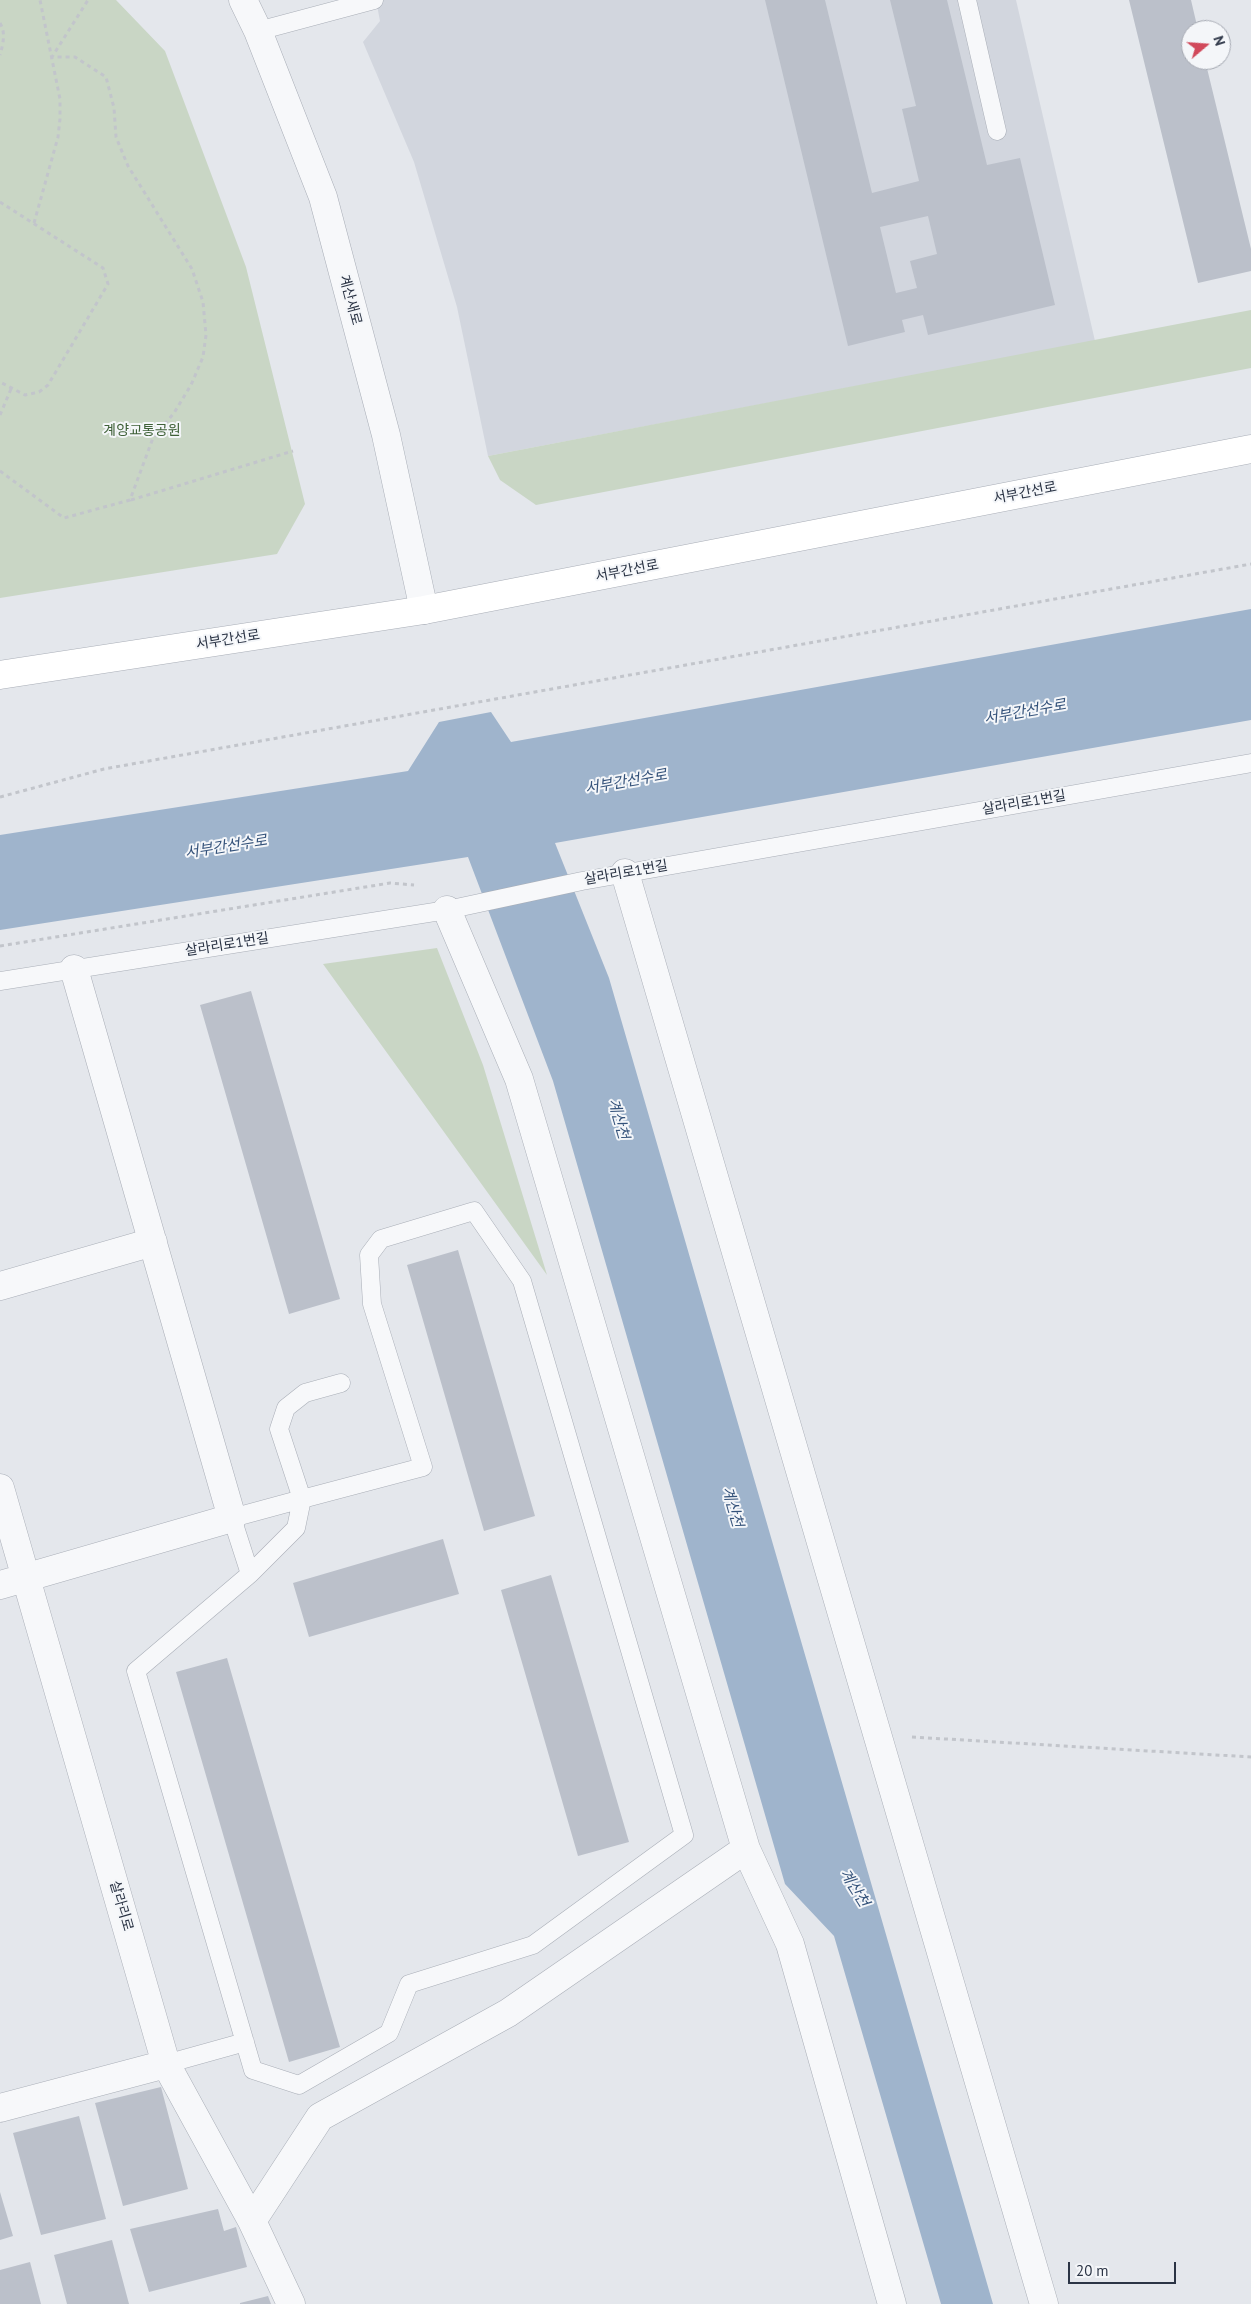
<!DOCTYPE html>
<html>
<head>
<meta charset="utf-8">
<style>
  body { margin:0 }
  #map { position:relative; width:1251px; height:2304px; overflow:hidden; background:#e4e7ec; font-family:"PT Sans",sans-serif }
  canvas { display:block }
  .north { position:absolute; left:1181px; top:20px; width:50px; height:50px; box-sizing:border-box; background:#f4f6f9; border:1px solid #a4a8b1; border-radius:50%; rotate:72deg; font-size:14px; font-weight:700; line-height:20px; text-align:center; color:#2b3445 }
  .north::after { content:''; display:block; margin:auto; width:18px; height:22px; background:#d1495b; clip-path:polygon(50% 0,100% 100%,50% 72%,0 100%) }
  .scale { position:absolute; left:1068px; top:2262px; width:108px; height:22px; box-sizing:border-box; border:2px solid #2b3445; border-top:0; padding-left:6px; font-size:15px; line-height:18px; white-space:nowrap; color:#2b3445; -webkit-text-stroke:4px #f4f6f9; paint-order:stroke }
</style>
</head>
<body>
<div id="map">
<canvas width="1251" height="2304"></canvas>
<div class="north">N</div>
<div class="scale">20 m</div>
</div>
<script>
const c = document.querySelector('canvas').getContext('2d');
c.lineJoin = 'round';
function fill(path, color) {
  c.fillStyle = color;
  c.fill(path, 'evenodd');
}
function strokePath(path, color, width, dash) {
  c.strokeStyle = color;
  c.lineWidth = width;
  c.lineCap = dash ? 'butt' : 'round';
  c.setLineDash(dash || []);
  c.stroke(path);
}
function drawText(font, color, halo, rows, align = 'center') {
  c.font = font + ' "PT Sans","Noto Sans KR",sans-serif';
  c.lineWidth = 4;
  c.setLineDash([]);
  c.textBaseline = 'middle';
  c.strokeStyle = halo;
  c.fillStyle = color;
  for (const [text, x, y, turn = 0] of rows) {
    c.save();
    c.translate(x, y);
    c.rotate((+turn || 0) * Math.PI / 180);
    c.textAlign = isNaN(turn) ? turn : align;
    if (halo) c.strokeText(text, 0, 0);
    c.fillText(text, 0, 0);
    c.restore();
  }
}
const built = new Path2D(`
  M 376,0 L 1016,0 L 1095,341 L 488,456 L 457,307 L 414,162 L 363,42 L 380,21 Z`);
const green = new Path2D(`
  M 0,0 L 116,0 L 165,51 L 246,267 L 305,504 L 277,554 L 0,598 Z
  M 1251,310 L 1251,368 L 536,505 L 500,480 L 488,456 Z
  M 437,948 L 483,1065 L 547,1275 L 323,964 Z`);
const water = new Path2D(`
  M 1251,609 L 1251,720 L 555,843 L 609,978 L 993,2304 L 941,2304 L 834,1936 L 785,1884 L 553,1081 L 468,857 L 0,930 L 0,835 L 408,771 L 439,722 L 491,712 L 511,742 Z`);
const building = new Path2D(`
  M 765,0 L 825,0 L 872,193 L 919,181 L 902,109 L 916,106 L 890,0 L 947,0 L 987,165 L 1020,158 L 1055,305 L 928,335 L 923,315 L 902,320 L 905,332 L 848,346 ZM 928,216 L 937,254 L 910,261 L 917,288 L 896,293 L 880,227 Z
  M 1129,0 L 1191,0 L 1198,30 L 1191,30 L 1191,60 L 1205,60 L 1251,249 L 1251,271 L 1198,283 Z
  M 251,991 L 340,1299 L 289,1314 L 200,1005 Z
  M 458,1250 L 535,1516 L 484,1531 L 407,1265 Z
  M 443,1539 L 459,1594 L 309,1637 L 293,1583 Z
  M 551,1575 L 629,1842 L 578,1856 L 501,1590 Z
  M 227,1658 L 340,2047 L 289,2062 L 176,1672 Z
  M 161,2087 L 188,2189 L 123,2206 L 95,2103 Z
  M 79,2116 L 106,2219 L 41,2235 L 13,2133 Z
  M 0,2192 L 13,2236 L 0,2240 Z
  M 218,2209 L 224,2231 L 236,2227 L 247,2267 L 149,2292 L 130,2229 Z
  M 112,2240 L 129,2304 L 67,2304 L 54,2255 Z
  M 30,2262 L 41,2304 L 0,2304 L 0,2270 Z
  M 268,2296 L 271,2304 L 240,2304 L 240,2303 Z`);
const path = new Path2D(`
  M 0,23 C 6,33 3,44 0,55
  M 0,202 L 103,268 L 108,284 L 48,385 L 39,392 L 25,395 L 0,382
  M 34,223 L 58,137 L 60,119 L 60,99 L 40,0
  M 0,415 L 11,389
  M 0,471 L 64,518 L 130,500 L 153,438 L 174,413 L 191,385 L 203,357 L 206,335 L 203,302 L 192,269 L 128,166 L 116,137 L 114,108 L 106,77 L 75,57 L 52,57 L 88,0
  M 131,500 L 293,451
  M 0,797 L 104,769 L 1251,564
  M 0,946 L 390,883 L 414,885
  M 912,1737 L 1251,1757`);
const service = new Path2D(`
  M 967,0 L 997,131
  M 258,31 L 374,0
  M 0,981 L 447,910 L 582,881 L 1251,763
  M 250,1574 L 296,1528 L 302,1499 L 423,1467 L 372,1304 L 369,1255 L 381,1239 L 474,1211 L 522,1281 L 684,1835 L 533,1945 L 409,1984 L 389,2033 L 299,2085 L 253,2070 L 136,1671 L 250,1574 L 232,1518 L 302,1499 L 279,1429 L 286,1408 L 305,1393 L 341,1383
  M 166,2064 L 245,2042`);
const minor = new Path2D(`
  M 625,873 L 1044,2304
  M 0,1286 L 153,1242
  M 0,1488 L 166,2064 L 252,2221 L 291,2304
  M 0,1585 L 232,1518 L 74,969
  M 746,1849 L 790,1944 L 892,2304
  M 0,2108 L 166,2064
  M 252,2221 L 320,2117 L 508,2013 L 746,1849 L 519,1079 L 447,910`);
const tertiary = new Path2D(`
  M 243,0 L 258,31 L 323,197 L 386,435 L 424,610`);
const secondary = new Path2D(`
  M 0,675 L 424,610 L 1251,449`);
const streetNames = [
  ["계산새로",350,300,75],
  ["서부간선로",1025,493,-11],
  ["서부간선로",627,571,-11],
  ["서부간선로",228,640,-9],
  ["살라리로1번길",1024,803,-10],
  ["살라리로1번길",626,873,-10],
  ["살라리로1번길",227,945,-9],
  ["살라리로",121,1906,74]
];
const parkNames = [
  ["계양교통공원",142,431]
];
const waterNames = [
  ["서부간선수로",1025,712,-10],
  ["서부간선수로",626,782,-10],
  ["서부간선수로",226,847,-9],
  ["계산천",618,1119,74],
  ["계산천",732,1507,74],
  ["계산천",854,1888,58]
];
fill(built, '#d2d6de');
fill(green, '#c9d6c5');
fill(water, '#9fb4cc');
fill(building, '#bbc0ca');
strokePath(service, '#a9aeb7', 19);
strokePath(minor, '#a9aeb7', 29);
strokePath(tertiary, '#a9aeb7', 29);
strokePath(secondary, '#a9aeb7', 29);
strokePath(path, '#c2c5cb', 3, [4, 4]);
strokePath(service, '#f7f8fa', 18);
strokePath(minor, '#f7f8fa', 28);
strokePath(tertiary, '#f7f8fa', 28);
strokePath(secondary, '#fff', 28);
drawText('14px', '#2b3445', '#f4f6f9', streetNames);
drawText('14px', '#3f6138', '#f4f6f9', parkNames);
drawText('italic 15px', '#34527a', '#f4f6f9', waterNames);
</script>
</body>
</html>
